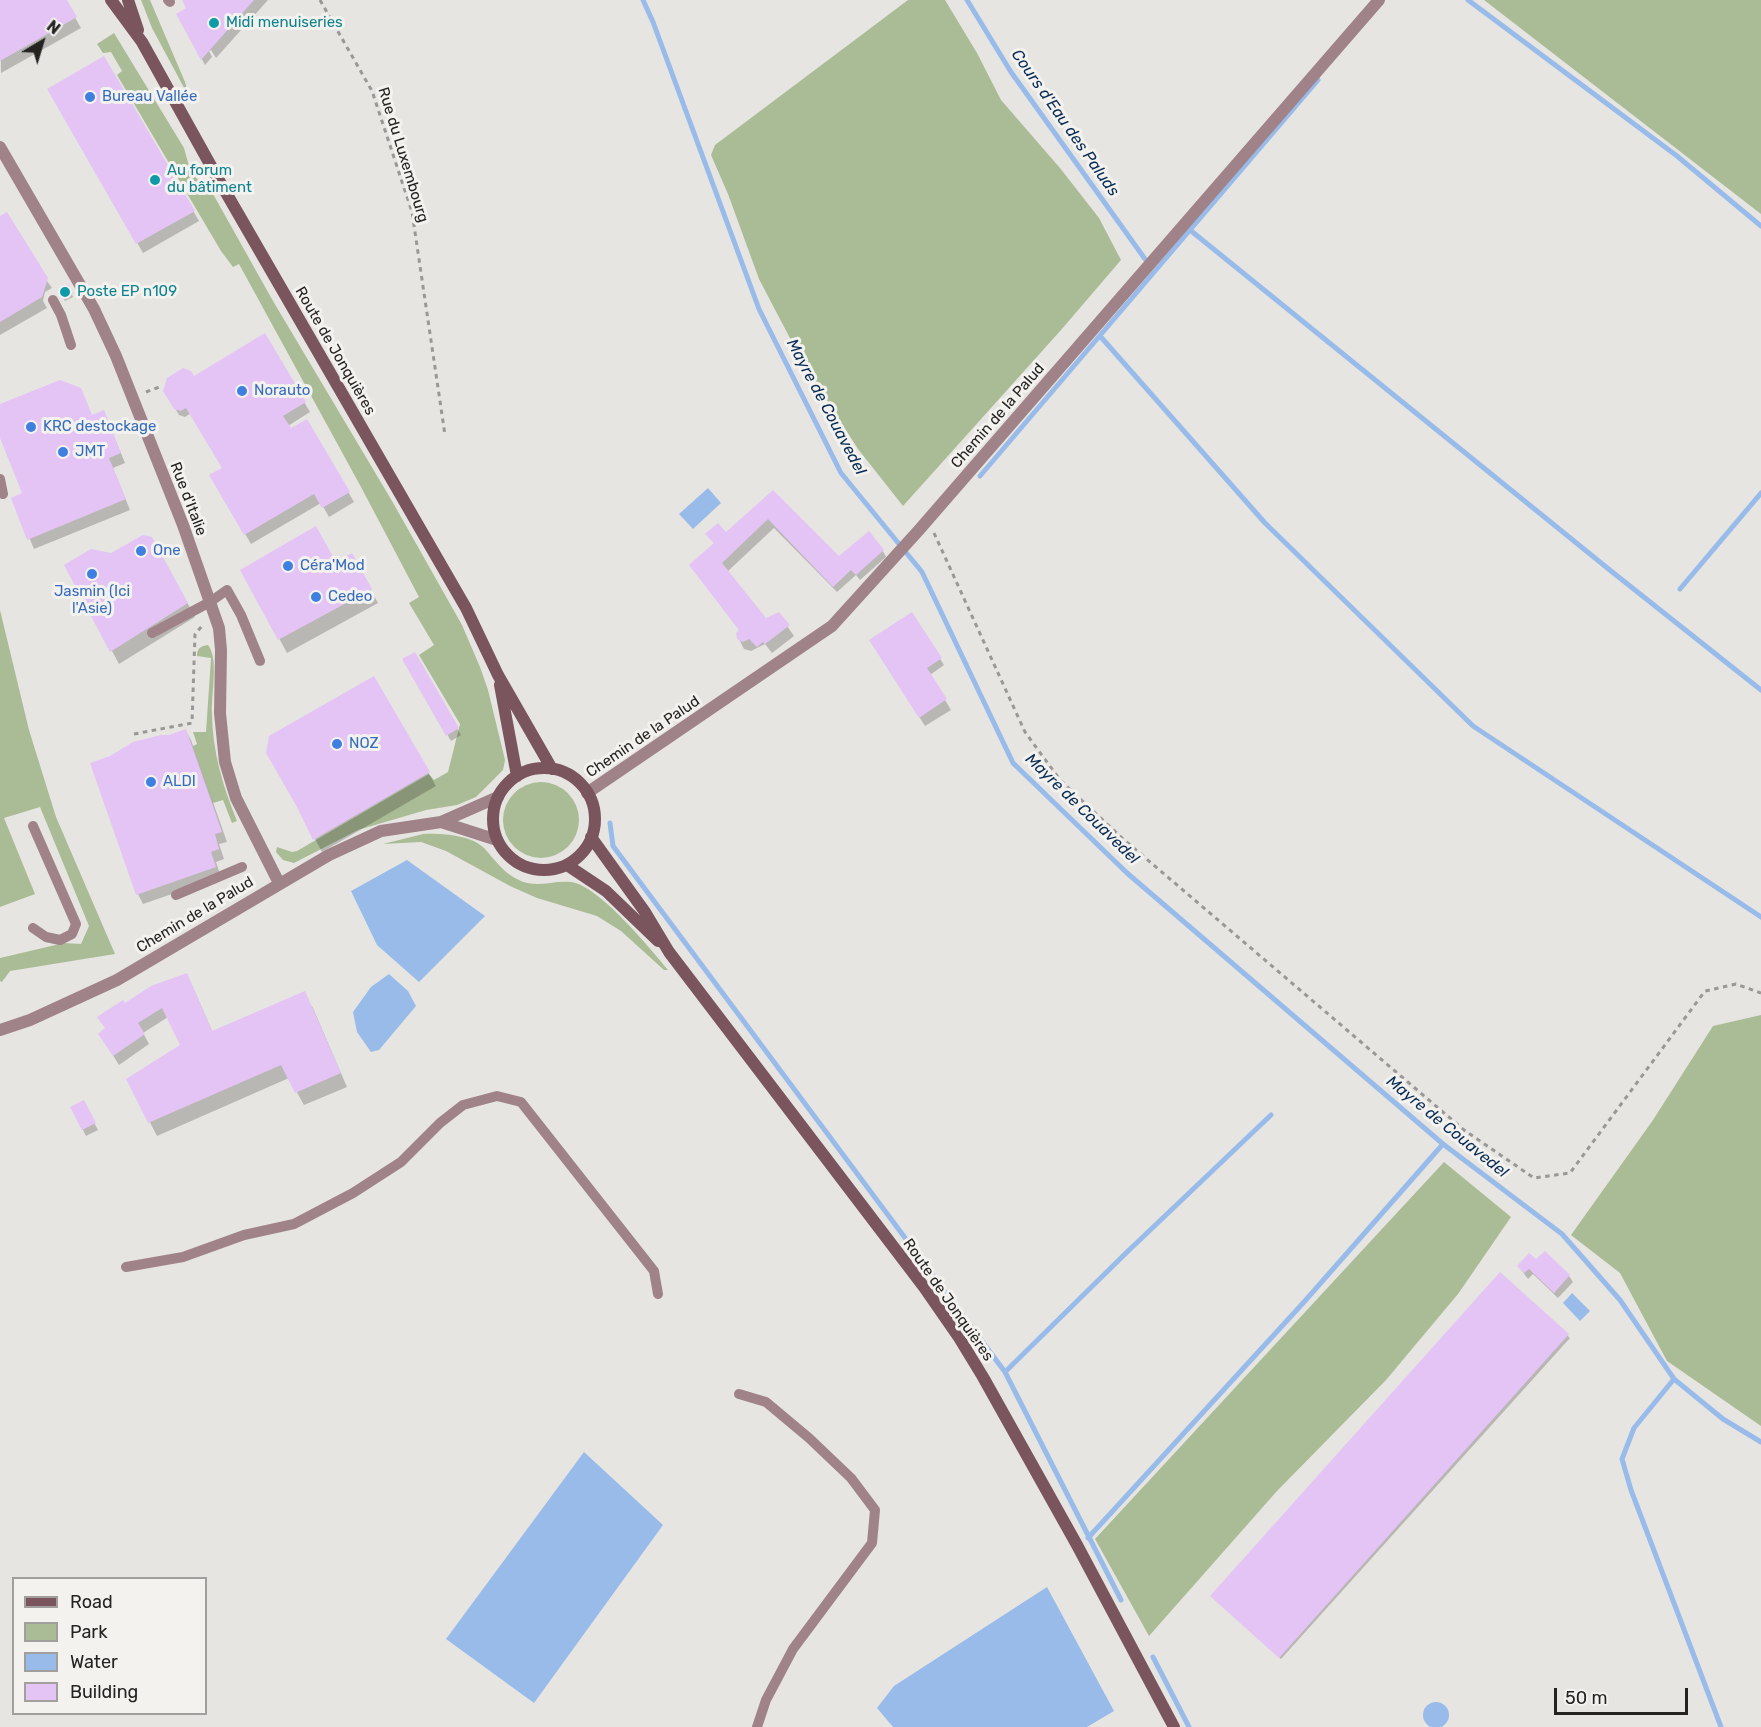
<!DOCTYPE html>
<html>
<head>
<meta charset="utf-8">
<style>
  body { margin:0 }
  #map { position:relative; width:1761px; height:1727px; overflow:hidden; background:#e6e5e2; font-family:Rubik,sans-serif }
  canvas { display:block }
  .legend { position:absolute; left:12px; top:1577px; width:195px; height:138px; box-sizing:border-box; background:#f4f2ef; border:2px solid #a19f9d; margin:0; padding:8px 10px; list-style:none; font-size:18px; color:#242322 }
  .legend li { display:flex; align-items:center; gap:12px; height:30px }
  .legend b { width:30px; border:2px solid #a19f9d }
  .north { position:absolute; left:12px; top:12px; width:60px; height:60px; -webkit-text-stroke:4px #f4f2ef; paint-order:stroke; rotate:38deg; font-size:16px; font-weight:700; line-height:24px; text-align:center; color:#242322 }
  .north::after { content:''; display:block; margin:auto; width:21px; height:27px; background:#242322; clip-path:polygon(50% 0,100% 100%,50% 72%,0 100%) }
  .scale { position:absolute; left:1554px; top:1688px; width:134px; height:27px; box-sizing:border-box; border:3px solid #242322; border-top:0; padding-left:8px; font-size:18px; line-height:21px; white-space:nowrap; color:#242322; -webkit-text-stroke:4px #f4f2ef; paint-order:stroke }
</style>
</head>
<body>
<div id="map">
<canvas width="1761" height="1727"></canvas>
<ul class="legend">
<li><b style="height:8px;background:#7b555e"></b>Road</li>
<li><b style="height:16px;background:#aabc95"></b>Park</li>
<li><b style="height:16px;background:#98bbea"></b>Water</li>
<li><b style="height:16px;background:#e4c3f5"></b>Building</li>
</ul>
<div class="north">N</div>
<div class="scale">50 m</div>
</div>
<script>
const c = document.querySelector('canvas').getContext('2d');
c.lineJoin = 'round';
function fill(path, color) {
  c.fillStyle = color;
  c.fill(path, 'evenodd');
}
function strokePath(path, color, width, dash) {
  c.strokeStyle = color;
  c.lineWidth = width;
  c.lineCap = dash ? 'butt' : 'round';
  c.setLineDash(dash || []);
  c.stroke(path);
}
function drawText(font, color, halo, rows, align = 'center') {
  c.font = font + ' Rubik,sans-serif';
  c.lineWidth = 6;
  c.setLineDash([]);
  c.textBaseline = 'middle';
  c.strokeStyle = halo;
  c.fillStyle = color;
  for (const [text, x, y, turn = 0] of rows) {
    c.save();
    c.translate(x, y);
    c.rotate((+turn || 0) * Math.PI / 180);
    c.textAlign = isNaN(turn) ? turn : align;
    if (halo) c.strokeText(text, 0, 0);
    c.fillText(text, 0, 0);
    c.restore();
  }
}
const green = new Path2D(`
  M 141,0 L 150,0 L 185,82 L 189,97 L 152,28 Z
  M 908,0 L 945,0 L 977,53 L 1001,100 L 1060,168 L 1099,218 L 1121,260 L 1061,330 L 903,506 L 858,449 L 803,363 L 759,279 L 728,194 L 711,155 L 715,145 Z
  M 1484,0 L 1761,0 L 1761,214 Z
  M 114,33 L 184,148 L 191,173 L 213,194 L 273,301 L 392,501 L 462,625 L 480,667 L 488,690 L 505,760 L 503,770 L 476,797 L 457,805 L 426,810 L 358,830 L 294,863 L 283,860 L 276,852 L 277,847 L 292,852 L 297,851 L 429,774 L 434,780 L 448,772 L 460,724 L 419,655 L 434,645 L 409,603 L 419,597 L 361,487 L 239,264 L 233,267 L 221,251 L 117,75 L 122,71 L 111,52 L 103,53 L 97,44 Z
  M 0,610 L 29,730 L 56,817 L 115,954 L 10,971 L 2,982 L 0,981 L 0,958 L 64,943 L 81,944 L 89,926 L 40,807 L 4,818 L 35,894 L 0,907 Z
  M 208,645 C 219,658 211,695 212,713 C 212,750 223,787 237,821 L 232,823 L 223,800 L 213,803 L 193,746 L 197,744 L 193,732 L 206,732 L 211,658 L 197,656 C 197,649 200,646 208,645 Z
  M503 820a38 38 0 1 1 76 0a38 38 0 1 1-76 0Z
  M 423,834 C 441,833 471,835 484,848 C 496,861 504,874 521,881 C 538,888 553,880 571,882 C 598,885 650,948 668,970 L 664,970 L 621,931 L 597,916 L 537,898 L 510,886 L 446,851 L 421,842 L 383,844 Z
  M 1761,1015 L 1761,1426 L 1667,1361 L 1620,1273 L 1571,1235 L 1653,1120 L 1713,1026 Z
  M 1444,1162 L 1511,1217 L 1458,1294 L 1386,1380 L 1277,1491 L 1149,1636 L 1095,1539 Z`);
const water = new Path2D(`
  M 708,488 L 721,503 L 693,529 L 679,514 Z
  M 407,860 L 485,916 L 419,982 L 377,945 L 351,891 Z
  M 389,974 L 408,991 L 416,1006 L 379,1050 L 371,1052 L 357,1032 L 353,1012 L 371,987 Z
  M 1572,1293 L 1590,1311 L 1580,1321 L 1563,1303 Z
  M 584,1452 L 663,1525 L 534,1703 L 446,1639 Z
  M 1047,1587 L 1114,1711 L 1087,1727 L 893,1727 L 877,1708 L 894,1686 Z
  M1423 1715a13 13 0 1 1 26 0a13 13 0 1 1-26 0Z`);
const shadow = new Path2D(`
  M 0,0 L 65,0 L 81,28 L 1,73 Z
  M 184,0 L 268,0 L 216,58 L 211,50 L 209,51 L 212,57 L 205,65 L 178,14 L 188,8 Z
  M 104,58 L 199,221 L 143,253 L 49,90 Z
  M 0,217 L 52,288 L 45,292 L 43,301 L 47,308 L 0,335 Z
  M 68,286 L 73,297 L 65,301 L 60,290 Z
  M 264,335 L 310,412 L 288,426 L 291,430 L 307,421 L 354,502 L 329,517 L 321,503 L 251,544 L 240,525 L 224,469 L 191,413 L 185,417 L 179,415 L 165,391 L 193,378 Z
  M 0,406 L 92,416 L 108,422 L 125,463 L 113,468 L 130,510 L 34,549 L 13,499 L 24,494 L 0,435 Z
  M 773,492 L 839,558 L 883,551 L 886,557 L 860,580 L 856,575 L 837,592 L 774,528 L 727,572 L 766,619 L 778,613 L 794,636 L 772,653 L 765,644 L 751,651 L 744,649 L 739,639 L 740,631 L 691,566 Z
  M 111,555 L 163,558 L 195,617 L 119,664 L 66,565 Z
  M 336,564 L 359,568 L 378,603 L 287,653 L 242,570 Z
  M 912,614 L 944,665 L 930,675 L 951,710 L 925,726 L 877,650 Z
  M 414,654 L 461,735 L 451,741 L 404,660 Z
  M 373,678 L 436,786 L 322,852 L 298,807 Z
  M 186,731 L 191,740 L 227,842 L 219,844 L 224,859 L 216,862 L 221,877 L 143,904 L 138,894 L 169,737 Z
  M 192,985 L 213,1033 L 312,1006 L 347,1087 L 304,1105 L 289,1078 L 157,1136 L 128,1079 L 182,1046 L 168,1017 L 143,1033 L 149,1044 L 119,1065 L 106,1044 L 125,1006 Z
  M 83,1102 L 98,1130 L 86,1136 L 72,1108 Z
  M 1536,1262 L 1569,1276 L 1573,1282 L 1558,1298 L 1533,1274 L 1528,1279 L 1519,1267 Z
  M 1500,1274 L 1570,1338 L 1281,1659 L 1214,1599 Z`);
const stream = new Path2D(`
  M 643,0 L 653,22 L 759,309 L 841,473 L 922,572 L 1013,763 L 1127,873 L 1443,1144 L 1562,1234 L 1620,1300 L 1674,1379 L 1723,1419 L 1761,1442
  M 967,0 L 1011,72 L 1145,259
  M 1468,0 L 1677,156 L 1761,226
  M 1190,230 L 1611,571 L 1761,690
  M 1100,336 L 1265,523 L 1473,726 L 1761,917
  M 980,476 L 1318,80
  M 1680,589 L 1761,493
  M 610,823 L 613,846 L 1005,1372 L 1121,1600
  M 1005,1372 L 1125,1254 L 1271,1115
  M 1674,1379 L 1634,1428 L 1622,1459 L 1631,1490 L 1721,1727
  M 1088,1538 L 1304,1302 L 1443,1144
  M 1153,1657 L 1189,1727`);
const building = new Path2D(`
  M 0,0 L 67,0 L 77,17 L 0,61 Z
  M 182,0 L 254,0 L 201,60 L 176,14 L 186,8 Z
  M 104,56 L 195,211 L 136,244 L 47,89 Z
  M 7,212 L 48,278 L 42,297 L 0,322 L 0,216 Z
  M 68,284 L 73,294 L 62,299 L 58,290 Z
  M 265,333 L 306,402 L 283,416 L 291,428 L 307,419 L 350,492 L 322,508 L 314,494 L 244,535 L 209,475 L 222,468 L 186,408 L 181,411 L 174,409 L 163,391 L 167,378 L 183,368 L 191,371 L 194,376 Z
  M 60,380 L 81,388 L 92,415 L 104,410 L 121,453 L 109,458 L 126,499 L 27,540 L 11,498 L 22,493 L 0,438 L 0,404 Z
  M 773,490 L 839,556 L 869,531 L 884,550 L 856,575 L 851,570 L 833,587 L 768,519 L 722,563 L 766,618 L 779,612 L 790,625 L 765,644 L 763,642 L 757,647 L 749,639 L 743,642 L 737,639 L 736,633 L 739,630 L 689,565 L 714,543 L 705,534 L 718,523 L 726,532 Z
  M 316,526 L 336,562 L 352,553 L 372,589 L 278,640 L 240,570 Z
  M 143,535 L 152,537 L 188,603 L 110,652 L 64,565 L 91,549 L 111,553 Z
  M 912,612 L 942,658 L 927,668 L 947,699 L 919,718 L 869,640 Z
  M 415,652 L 459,728 L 446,736 L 402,659 Z
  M 374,676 L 430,772 L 313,840 L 297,807 L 266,753 L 269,736 Z
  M 186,729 L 222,832 L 215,834 L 219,849 L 211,852 L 216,867 L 136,895 L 90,763 L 110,756 L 133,742 L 161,735 L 169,735 Z
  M 187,973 L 212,1031 L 305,991 L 341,1073 L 295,1093 L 281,1065 L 148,1123 L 126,1079 L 180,1045 L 162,1008 L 138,1023 L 145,1034 L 113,1056 L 98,1034 L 105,1028 L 97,1017 L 123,1000 L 125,1003 L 151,986 Z
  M 84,1100 L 96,1123 L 82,1130 L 70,1107 Z
  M 1545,1251 L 1570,1275 L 1554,1293 L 1529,1269 L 1524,1273 L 1517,1266 L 1529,1253 L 1536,1259 Z
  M 1500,1272 L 1569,1334 L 1279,1658 L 1210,1596 Z`);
const path = new Path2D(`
  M 320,0 L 372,91 L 412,212 L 445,435
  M 146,392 L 162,386
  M 934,533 L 1025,732 L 1060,780 L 1122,838 L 1464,1130 L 1534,1178 L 1570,1173 L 1705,991 L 1736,984 L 1761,993
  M 134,734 L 192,723 L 195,634 L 203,625`);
const lane = new Path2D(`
  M 168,0 L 170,2
  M 53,300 L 61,315 L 71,345
  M 0,479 L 3,494
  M 152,633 L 210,602 L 227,590 L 241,615 L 260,661
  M 33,826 L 76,924 L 72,934 L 60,940 L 46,937 L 33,928
  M 176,895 L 242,867
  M 126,1267 L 183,1257 L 244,1235 L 294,1224 L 353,1193 L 401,1162 L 440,1123 L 463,1105 L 497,1096 L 521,1102 L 654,1271 L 658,1294
  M 739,1394 L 766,1402 L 809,1438 L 851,1478 L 875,1510 L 872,1543 L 793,1649 L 766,1700 L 757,1727`);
const street = new Path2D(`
  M 0,147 L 94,309 L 116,356 L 183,525 L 219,628 L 221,650 L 220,713 L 225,762 L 236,798 L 279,883
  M 587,793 L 832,626 L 919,530 L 1379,0
  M 441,822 L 497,840
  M 0,1030 L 30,1020 L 117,980 L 329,855 L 381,831 L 441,822 L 498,797`);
const secondary = new Path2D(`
  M 111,0 L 142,42 L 221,184 L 466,608 L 498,675 L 552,769
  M 128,0 L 138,30
  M 500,685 L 517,776
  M493 819a51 51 0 1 1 102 0a51 51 0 1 1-102 0Z
  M 591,837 L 645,912 L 669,952 L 924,1287 L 958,1336 L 983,1377 L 1077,1545 L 1174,1727
  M 567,865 L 606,891 L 658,941`);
const markers = [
  [214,23,6,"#0f9aa8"],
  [90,97,6,"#3f7fe0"],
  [155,180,6,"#0f9aa8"],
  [65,292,6,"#0f9aa8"],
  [242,391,6,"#3f7fe0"],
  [31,427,6,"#3f7fe0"],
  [63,452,6,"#3f7fe0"],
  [141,551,6,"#3f7fe0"],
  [288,566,6,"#3f7fe0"],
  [92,574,6,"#3f7fe0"],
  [316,597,6,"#3f7fe0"],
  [337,744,6,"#3f7fe0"],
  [151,782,6,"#3f7fe0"]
];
const cultureNames = [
  ["Midi menuiseries",226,23],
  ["Au forum",167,171],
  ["du bâtiment",167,188],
  ["Poste EP n109",77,292]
];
const shopNames = [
  ["Bureau Vallée",102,97],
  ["Norauto",254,391],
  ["KRC destockage",43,427],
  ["JMT",75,452],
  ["One",153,551],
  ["Céra'Mod",300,566],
  ["Jasmin (Ici",92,592,"center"],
  ["l'Asie)",92,609,"center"],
  ["Cedeo",328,597],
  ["NOZ",349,744],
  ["ALDI",163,782]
];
const streetNames = [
  ["Rue du Luxembourg",403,155,73],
  ["Route de Jonquières",335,351,60],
  ["Chemin de la Palud",998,416,-49],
  ["Rue d'Italie",188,499,69],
  ["Chemin de la Palud",643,737,-34],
  ["Chemin de la Palud",195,915,-31],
  ["Route de Jonquières",948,1300,55]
];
const waterNames = [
  ["Cours d'Eau des Paluds",1065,123,55],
  ["Mayre de Couavedel",826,407,62],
  ["Mayre de Couavedel",1082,809,44],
  ["Mayre de Couavedel",1447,1127,39]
];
fill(green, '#aabc95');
fill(water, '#98bbea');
fill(shadow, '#0003');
strokePath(stream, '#98bbea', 5);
fill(building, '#e4c3f5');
strokePath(path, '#999896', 3, [4.5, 4.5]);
strokePath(lane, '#9f8389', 10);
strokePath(street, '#9f8389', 12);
strokePath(secondary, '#7b555e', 12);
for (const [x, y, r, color] of markers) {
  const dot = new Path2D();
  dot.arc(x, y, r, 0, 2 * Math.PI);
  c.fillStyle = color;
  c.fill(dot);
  strokePath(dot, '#f4f2ef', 2);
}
drawText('15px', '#0d838f', '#f4f2ef', cultureNames, 'left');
drawText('15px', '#366cbe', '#f4f2ef', shopNames, 'left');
drawText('15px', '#242322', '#f4f2ef', streetNames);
drawText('italic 16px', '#072b55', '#f4f2ef', waterNames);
</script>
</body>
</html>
